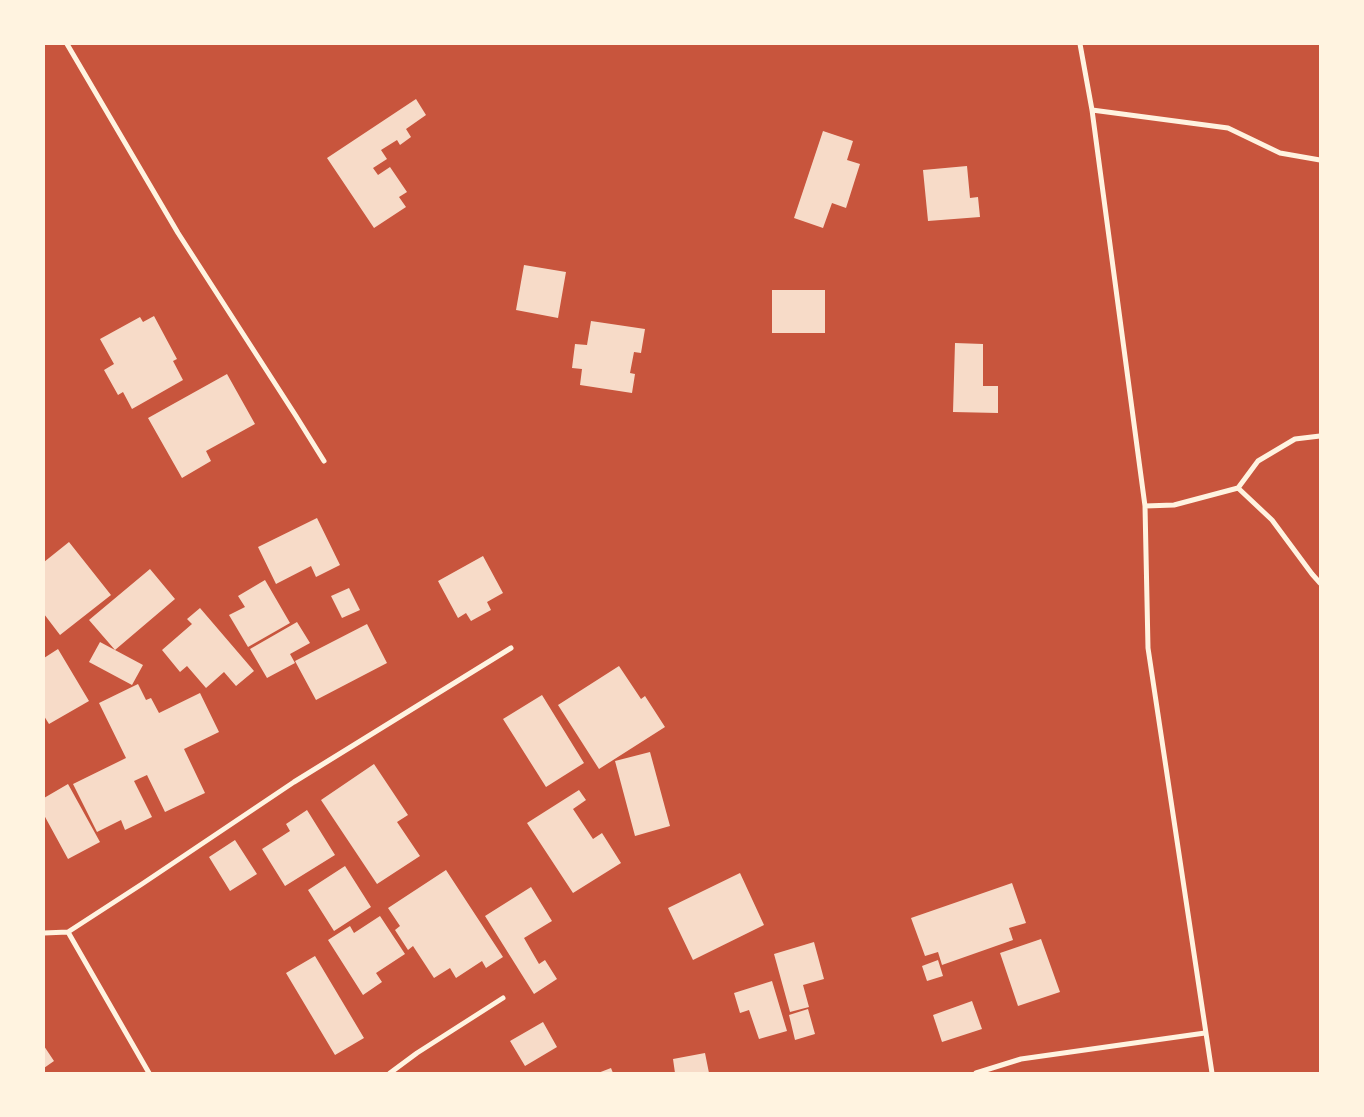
<!DOCTYPE html>
<html>
<head>
<meta charset="utf-8">
<style>
  body { margin:0 }
  #map { position:relative; width:1364px; height:1117px; overflow:hidden; background:#c8553d; font-family:Lora,serif }
  canvas { display:block }
  .frame { position:absolute; inset:0; border:45px solid #fff3e0; pointer-events:none }
</style>
</head>
<body>
<div id="map">
<canvas width="1364" height="1117"></canvas>
<div class="frame"></div>
</div>
<script>
const c = document.querySelector('canvas').getContext('2d');
c.lineJoin = 'round';
function fill(path, color) {
  c.fillStyle = color;
  c.fill(path, 'evenodd');
}
function strokePath(path, color, width, dash) {
  c.strokeStyle = color;
  c.lineWidth = width;
  c.lineCap = dash ? 'butt' : 'round';
  c.setLineDash(dash || []);
  c.stroke(path);
}
const building = new Path2D(`
  M 416,99 L 426,115 L 406,129 L 411,137 L 400,145 L 397,140 L 381,150 L 387,159 L 373,168 L 378,175 L 390,167 L 407,192 L 399,197 L 406,207 L 374,228 L 327,158 Z
  M 823,131 L 853,141 L 847,160 L 860,164 L 846,208 L 832,203 L 823,228 L 794,218 Z
  M 967,166 L 970,198 L 978,197 L 980,217 L 928,221 L 923,170 Z
  M 524,265 L 566,272 L 558,318 L 516,310 Z
  M 772,290 L 825,290 L 825,333 L 772,333 Z
  M 154,316 L 177,359 L 173,361 L 183,380 L 132,409 L 123,392 L 118,395 L 104,370 L 114,364 L 100,339 L 140,317 L 143,322 Z
  M 591,321 L 645,329 L 641,353 L 634,352 L 630,373 L 635,374 L 632,393 L 580,385 L 582,369 L 572,368 L 575,344 L 587,345 Z
  M 955,343 L 983,344 L 983,386 L 998,386 L 998,413 L 953,412 Z
  M 227,374 L 255,424 L 206,451 L 211,461 L 182,478 L 148,418 Z
  M 317,518 L 340,565 L 316,577 L 311,566 L 276,584 L 258,547 Z
  M 69,542 L 111,595 L 60,635 L 44,614 L 44,562 Z
  M 483,556 L 503,593 L 487,602 L 491,610 L 471,621 L 466,613 L 458,618 L 438,581 Z
  M 150,569 L 175,599 L 115,650 L 89,620 Z
  M 265,580 L 290,623 L 248,647 L 229,615 L 245,607 L 238,596 Z
  M 349,588 L 360,610 L 342,618 L 331,596 Z
  M 200,608 L 254,671 L 236,686 L 224,672 L 206,688 L 187,666 L 180,672 L 162,650 L 192,624 L 187,619 Z
  M 297,622 L 310,643 L 290,654 L 295,663 L 267,678 L 250,649 Z
  M 367,624 L 387,663 L 316,700 L 295,661 Z
  M 100,642 L 143,665 L 132,685 L 89,662 Z
  M 58,649 L 89,701 L 49,724 L 44,716 L 44,658 Z
  M 619,666 L 641,699 L 645,696 L 665,727 L 599,769 L 558,705 Z
  M 138,684 L 146,700 L 151,698 L 159,713 L 200,693 L 219,732 L 184,749 L 205,793 L 165,812 L 147,775 L 134,781 L 152,817 L 125,830 L 121,820 L 97,832 L 73,784 L 126,758 L 99,703 Z
  M 542,695 L 584,763 L 546,787 L 503,719 Z
  M 650,752 L 670,826 L 635,836 L 615,761 Z
  M 374,764 L 408,815 L 397,822 L 420,856 L 377,884 L 321,800 Z
  M 68,784 L 100,842 L 68,859 L 44,815 L 44,798 Z
  M 579,790 L 586,800 L 573,809 L 593,839 L 602,833 L 621,863 L 573,893 L 527,823 Z
  M 307,810 L 335,855 L 285,886 L 262,849 L 290,831 L 286,824 Z
  M 235,840 L 257,874 L 230,891 L 209,857 Z
  M 345,866 L 371,907 L 334,931 L 308,890 Z
  M 446,870 L 503,957 L 486,968 L 482,961 L 456,978 L 450,968 L 434,978 L 413,946 L 408,950 L 395,930 L 400,926 L 388,908 Z
  M 740,873 L 764,925 L 693,960 L 668,908 Z
  M 1012,883 L 1026,923 L 1009,928 L 1013,940 L 942,965 L 938,952 L 925,956 L 911,918 Z
  M 531,887 L 552,921 L 524,938 L 539,964 L 545,960 L 557,979 L 534,994 L 485,916 Z
  M 380,916 L 405,954 L 376,973 L 382,982 L 363,995 L 328,940 L 350,926 L 354,933 Z
  M 1041,939 L 1060,992 L 1018,1006 L 1000,953 Z
  M 814,942 L 824,979 L 803,985 L 809,1007 L 790,1012 L 774,954 Z
  M 315,956 L 364,1038 L 335,1055 L 286,973 Z
  M 938,960 L 943,976 L 927,981 L 922,966 Z
  M 772,981 L 787,1031 L 759,1039 L 749,1010 L 740,1013 L 734,993 Z
  M 972,1001 L 982,1029 L 942,1042 L 933,1015 Z
  M 808,1009 L 815,1034 L 795,1040 L 789,1015 Z
  M 543,1022 L 557,1047 L 525,1066 L 510,1041 Z
  M 44,1046 L 54,1061 L 44,1068 Z
  M 705,1053 L 709,1073 L 675,1073 L 673,1059 Z
  M 611,1068 L 613,1073 L 598,1073 Z`);
const minor = new Path2D(`
  M 67,44 L 178,233 L 296,416 L 324,461
  M 1080,44 L 1092,110 L 1145,506 L 1148,648 L 1212,1073
  M 1092,110 L 1228,128 L 1280,153 L 1320,160
  M 1238,488 L 1258,461 L 1295,439 L 1320,436
  M 1145,506 L 1174,505 L 1238,488 L 1272,520 L 1312,574 L 1320,583
  M 68,932 L 149,1073
  M 44,933 L 68,932 L 142,884 L 294,782 L 511,648
  M 390,1073 L 417,1053 L 503,998
  M 976,1073 L 1021,1059 L 1205,1033`);
fill(building, '#f7dbc8');
strokePath(minor, '#fff3e0', 5);
</script>
</body>
</html>
